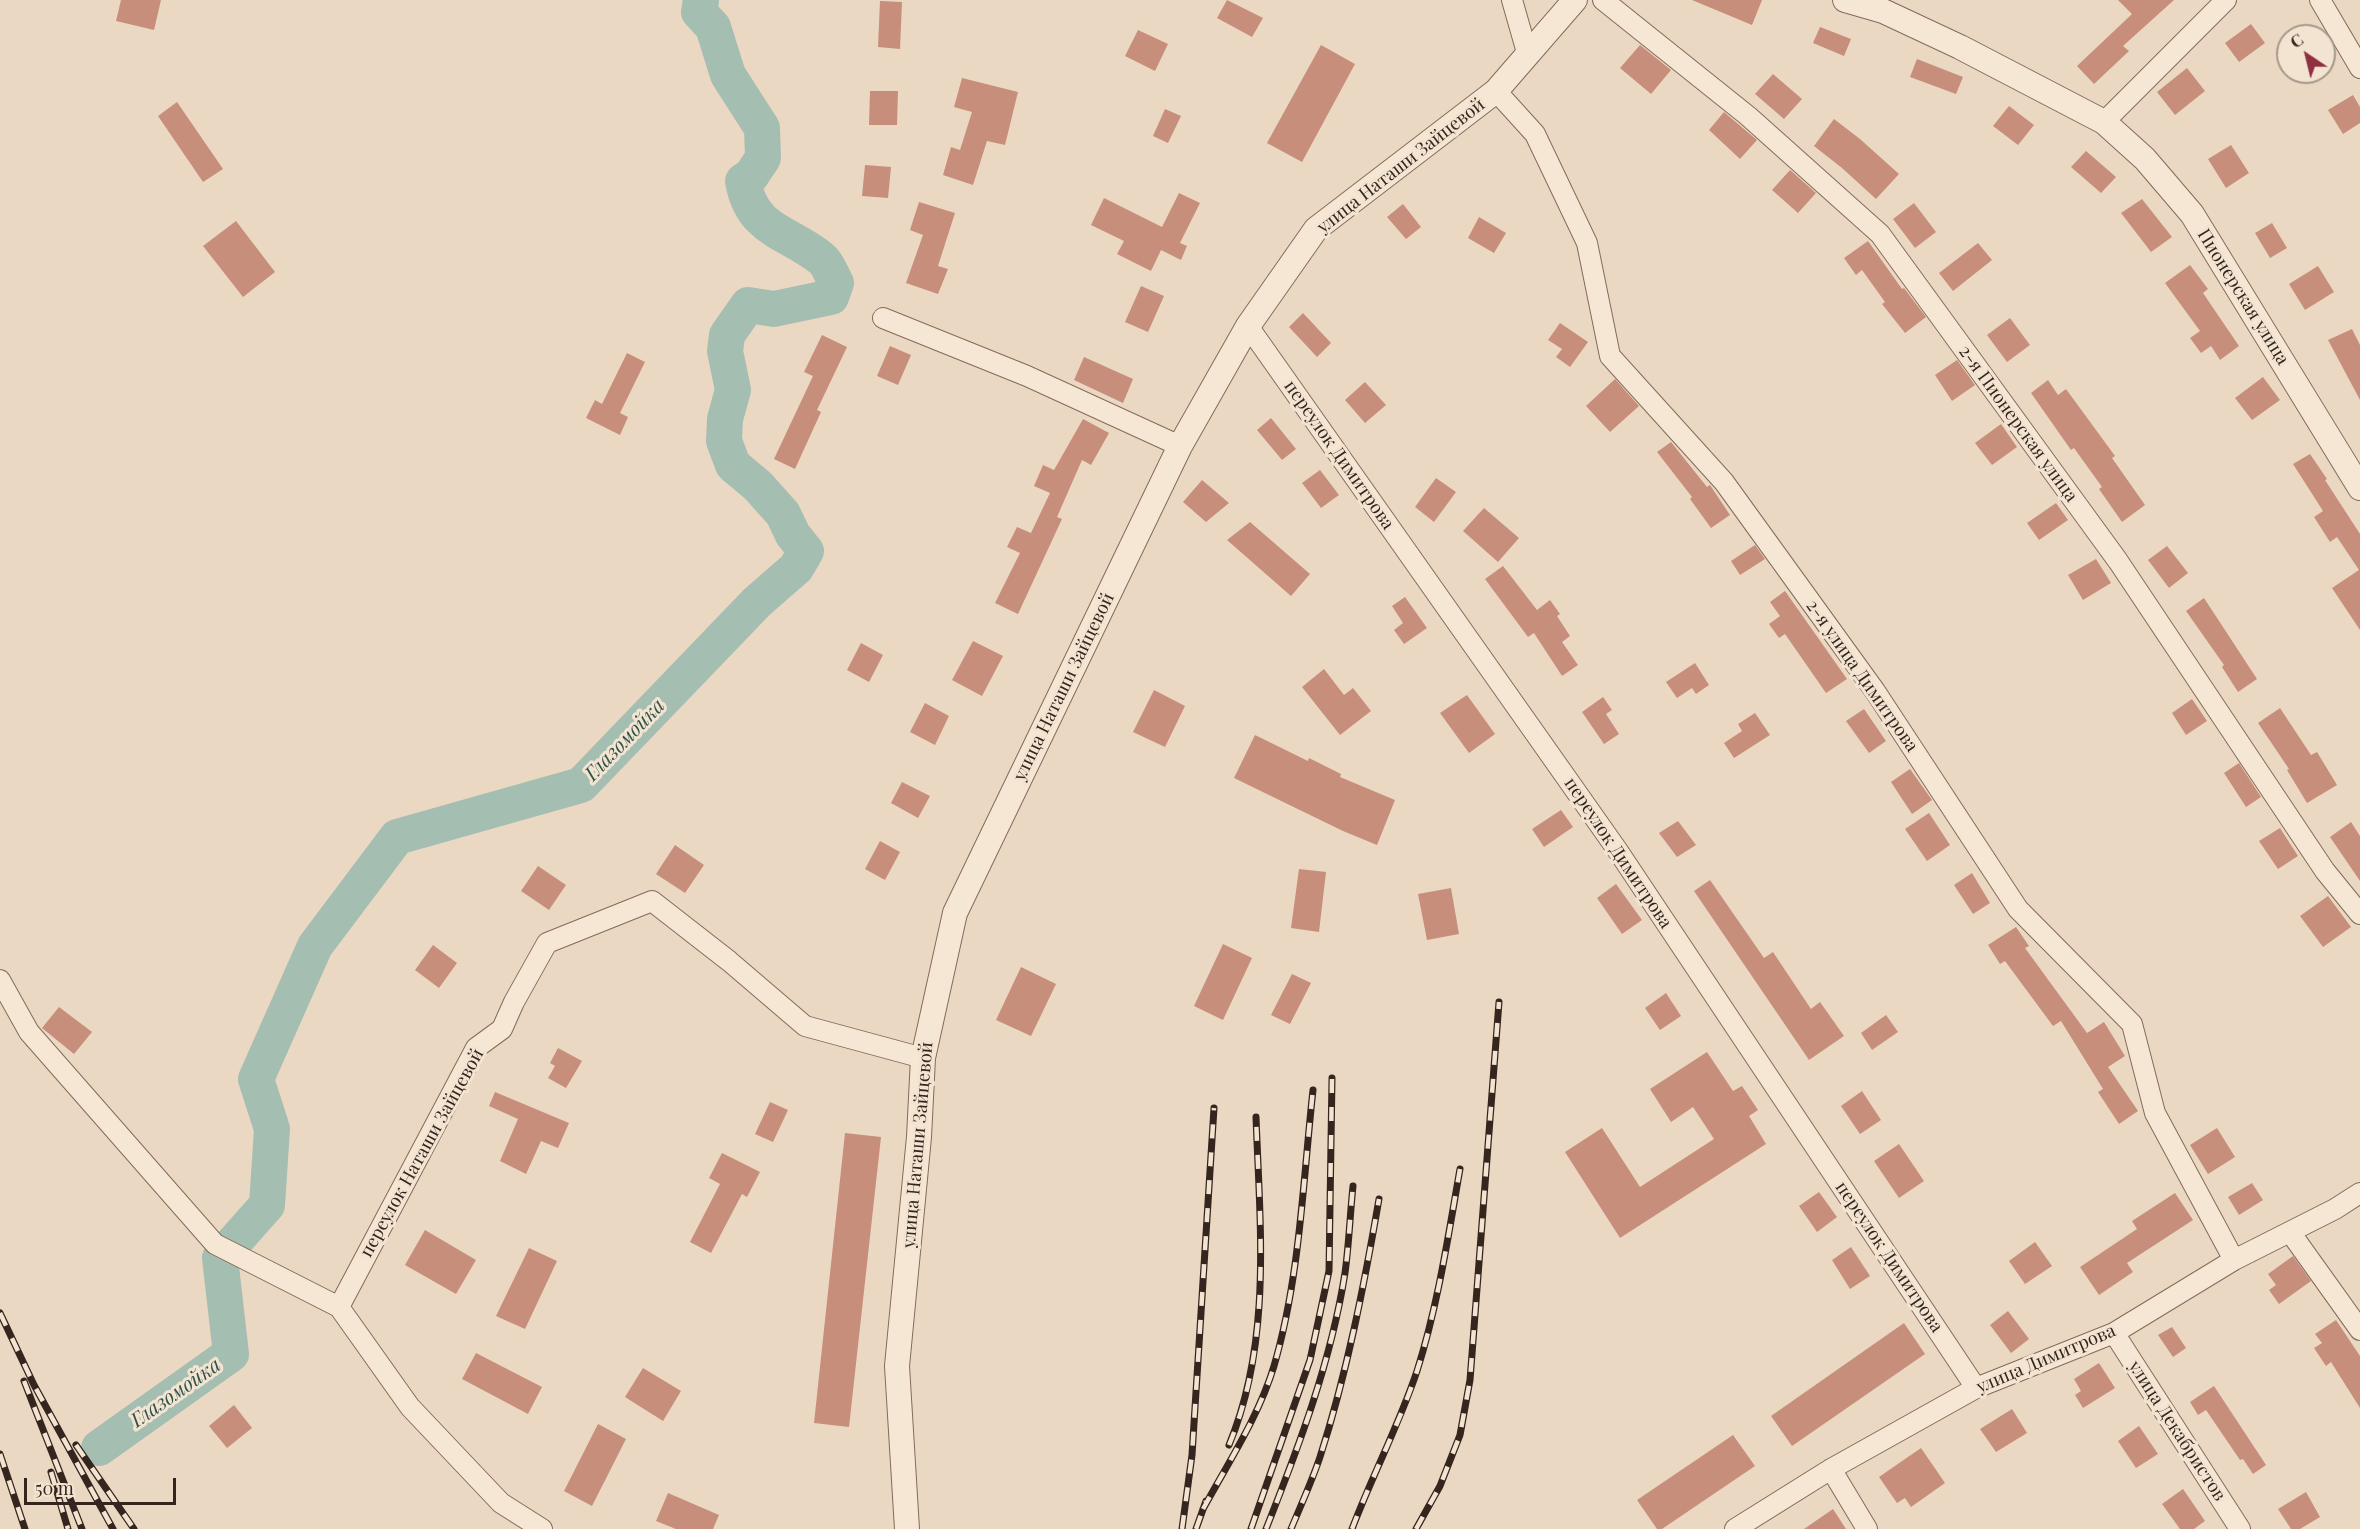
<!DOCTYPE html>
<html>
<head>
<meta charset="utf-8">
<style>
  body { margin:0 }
  #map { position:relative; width:2360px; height:1529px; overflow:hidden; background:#ebd8c3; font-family:"Playfair Display",serif }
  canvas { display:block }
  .north { position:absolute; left:2276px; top:24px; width:60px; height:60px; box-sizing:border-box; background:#f3e4d2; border:2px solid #a7988a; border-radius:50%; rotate:325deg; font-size:16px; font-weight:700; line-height:24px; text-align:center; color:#34251e }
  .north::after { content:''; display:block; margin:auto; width:21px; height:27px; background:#8f2f3f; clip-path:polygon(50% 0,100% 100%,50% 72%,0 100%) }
  .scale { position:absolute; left:24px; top:1478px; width:152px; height:27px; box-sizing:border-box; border:3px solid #34251e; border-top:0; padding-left:8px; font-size:18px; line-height:21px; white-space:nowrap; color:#34251e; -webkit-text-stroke:4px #f3e4d2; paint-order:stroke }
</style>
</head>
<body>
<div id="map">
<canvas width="2360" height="1529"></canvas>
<div class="north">С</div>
<div class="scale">50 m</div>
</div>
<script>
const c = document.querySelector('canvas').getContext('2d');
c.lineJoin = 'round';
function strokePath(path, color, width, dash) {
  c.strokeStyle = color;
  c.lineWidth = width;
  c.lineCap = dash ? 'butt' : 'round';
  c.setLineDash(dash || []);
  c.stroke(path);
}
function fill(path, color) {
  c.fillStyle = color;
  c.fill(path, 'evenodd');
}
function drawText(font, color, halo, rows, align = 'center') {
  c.font = font + ' "Playfair Display",serif';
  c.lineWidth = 6;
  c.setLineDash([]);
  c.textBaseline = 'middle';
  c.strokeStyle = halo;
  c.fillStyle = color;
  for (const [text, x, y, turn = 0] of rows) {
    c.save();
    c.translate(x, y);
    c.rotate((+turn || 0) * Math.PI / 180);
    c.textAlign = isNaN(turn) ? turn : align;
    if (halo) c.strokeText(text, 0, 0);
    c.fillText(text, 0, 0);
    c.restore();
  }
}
const river = new Path2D(`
  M 99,1448 L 231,1354 L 220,1258 L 267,1205 L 272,1129 L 256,1079 L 315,946 L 397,837 L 581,785 L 757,602 L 796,568 L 806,551 L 793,535 L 783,514 L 758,486 L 733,465 L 724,441 L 725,419 L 733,390 L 725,351 L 727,335 L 748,305 L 774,309 L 831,297 L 836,283 C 832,276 828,264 822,259 C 788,231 752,232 743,181 L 751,176 L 763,158 L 762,128 L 728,75 L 713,27 L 699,12 L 701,0`);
const building = new Path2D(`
  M 121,0 L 161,0 L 154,30 L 116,21 Z
  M 1227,0 L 1263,18 L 1252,37 L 1217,18 Z
  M 1692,0 L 1762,0 L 1752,25 Z
  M 2118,0 L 2174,0 L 2123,46 L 2129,51 L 2094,84 L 2077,66 L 2132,14 Z
  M 880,1 L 902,2 L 900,49 L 878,47 Z
  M 2251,24 L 2265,43 L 2239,62 L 2225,43 Z
  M 1820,27 L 1851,39 L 1844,56 L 1813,43 Z
  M 1138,30 L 1168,44 L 1155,71 L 1125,56 Z
  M 1321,45 L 1355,64 L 1302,162 L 1267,143 Z
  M 1640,45 L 1671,70 L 1651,94 L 1620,68 Z
  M 1917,59 L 1963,77 L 1956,94 L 1910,77 Z
  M 2187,68 L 2205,91 L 2175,115 L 2157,92 Z
  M 1773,74 L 1802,99 L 1784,119 L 1755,94 Z
  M 962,78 L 1018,92 L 1005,145 L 987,141 L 973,185 L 943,175 L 951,147 L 960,150 L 972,112 L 954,107 Z
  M 870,91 L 898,91 L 897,125 L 869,125 Z
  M 2353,95 L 2360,107 L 2360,123 L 2343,134 L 2328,110 Z
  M 177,102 L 223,169 L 203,182 L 158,116 Z
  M 2009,106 L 2034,125 L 2018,145 L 1993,126 Z
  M 1165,109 L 1181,116 L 1168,143 L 1153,136 Z
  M 1724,112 L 1757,140 L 1740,159 L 1709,130 Z
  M 1834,119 L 1860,139 L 1899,174 L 1876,199 L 1842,168 L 1814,146 Z
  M 2231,145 L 2249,173 L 2226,188 L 2208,159 Z
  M 2086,151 L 2116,177 L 2101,193 L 2071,167 Z
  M 865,165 L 891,167 L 888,198 L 862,196 Z
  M 1790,170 L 1816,193 L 1798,213 L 1772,190 Z
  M 1179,193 L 1200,203 L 1180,243 L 1187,246 L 1181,260 L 1161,250 L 1151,271 L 1117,254 L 1124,241 L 1091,225 L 1104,198 L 1162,227 Z
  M 2142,199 L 2172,237 L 2151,252 L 2121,213 Z
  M 919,202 L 955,213 L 938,266 L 948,269 L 938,294 L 906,283 L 923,235 L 910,230 Z
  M 1914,203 L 1936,232 L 1915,248 L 1893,219 Z
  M 1403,204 L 1421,227 L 1406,239 L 1387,217 Z
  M 1479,217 L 1506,233 L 1494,253 L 1468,238 Z
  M 236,221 L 275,272 L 243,297 L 203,246 Z
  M 2272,223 L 2287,248 L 2270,258 L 2255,233 Z
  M 1868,241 L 1902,289 L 1904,288 L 1926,317 L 1905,333 L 1882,304 L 1885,302 L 1862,270 L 1856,275 L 1844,258 Z
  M 1978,243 L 1992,260 L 1953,291 L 1939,273 Z
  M 2190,265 L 2208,289 L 2203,293 L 2239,346 L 2220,360 L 2211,346 L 2201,353 L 2190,338 L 2200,331 L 2165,283 Z
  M 2318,266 L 2334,292 L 2305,310 L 2289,284 Z
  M 1141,286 L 1164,296 L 1148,332 L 1125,322 Z
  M 1303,313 L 1331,343 L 1317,357 L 1289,327 Z
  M 2010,318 L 2030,345 L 2007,362 L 1987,335 Z
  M 1560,323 L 1588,342 L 1570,367 L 1556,357 L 1562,349 L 1548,340 Z
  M 2352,329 L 2360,345 L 2360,400 L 2328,340 Z
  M 822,335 L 847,347 L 817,410 L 821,412 L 795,469 L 774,459 L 813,376 L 804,372 Z
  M 890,346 L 911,355 L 898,385 L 877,376 Z
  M 627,353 L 645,362 L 620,413 L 628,417 L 620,435 L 586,418 L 595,400 L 602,404 Z
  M 1084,357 L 1133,379 L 1123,403 L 1074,380 Z
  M 1957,360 L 1975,385 L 1952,401 L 1935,375 Z
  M 2263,377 L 2280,400 L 2252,420 L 2235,398 Z
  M 1615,379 L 1639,406 L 1610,432 L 1586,406 Z
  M 2048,380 L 2058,395 L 2066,389 L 2115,456 L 2112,458 L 2145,505 L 2122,522 L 2099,489 L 2102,487 L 2074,448 L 2071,450 L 2031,393 Z
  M 1365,382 L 1386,405 L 1365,423 L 1345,400 Z
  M 1271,418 L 1296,449 L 1282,460 L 1257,430 Z
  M 1083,419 L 1109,433 L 1091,465 L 1082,460 L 1057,517 L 1062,519 L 1018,614 L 995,603 L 1020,553 L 1007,547 L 1017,527 L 1031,533 L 1050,493 L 1034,486 L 1043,465 L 1054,470 Z
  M 2001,424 L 2017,447 L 1992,465 L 1975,443 Z
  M 1671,442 L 1707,487 L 1710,485 L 1730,515 L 1711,528 L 1690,499 L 1692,497 L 1657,452 Z
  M 2310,454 L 2327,479 L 2325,480 L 2360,534 L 2360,630 L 2332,588 L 2359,570 L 2337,537 L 2330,542 L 2314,517 L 2323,511 L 2293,464 Z
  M 1320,470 L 1339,495 L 1321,508 L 1302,483 Z
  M 1436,478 L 1456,492 L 1434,522 L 1415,507 Z
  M 1202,480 L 1229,503 L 1206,522 L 1183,502 Z
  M 2056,503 L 2068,520 L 2039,540 L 2027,523 Z
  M 1484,508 L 1519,538 L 1498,562 L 1463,531 Z
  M 1250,522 L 1310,574 L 1291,596 L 1227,540 Z
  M 1755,545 L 1765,559 L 1740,575 L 1731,561 Z
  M 2167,546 L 2188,573 L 2169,588 L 2148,560 Z
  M 2096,559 L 2111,583 L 2083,600 L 2068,575 Z
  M 1503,566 L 1537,610 L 1550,600 L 1560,614 L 1557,616 L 1570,636 L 1562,642 L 1578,665 L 1562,676 L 1534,633 L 1528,637 L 1485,579 Z
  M 1785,591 L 1847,679 L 1826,693 L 1785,634 L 1779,638 L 1769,624 L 1780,616 L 1770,602 Z
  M 1405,597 L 1427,628 L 1404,644 L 1394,630 L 1403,623 L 1392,606 Z
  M 2204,598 L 2257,679 L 2238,692 L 2222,667 L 2224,665 L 2186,611 Z
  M 973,641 L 1003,656 L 982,696 L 952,680 Z
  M 861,643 L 883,655 L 869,682 L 847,670 Z
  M 1695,663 L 1709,685 L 1696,694 L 1692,688 L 1677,698 L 1666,682 Z
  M 1324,669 L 1344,695 L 1353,688 L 1371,711 L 1340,735 L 1302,687 Z
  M 1154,690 L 1185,706 L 1165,747 L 1133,732 Z
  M 1467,695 L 1495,734 L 1469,753 L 1440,713 Z
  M 1603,697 L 1612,710 L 1606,714 L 1619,734 L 1604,744 L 1582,712 Z
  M 2192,699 L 2207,721 L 2186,735 L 2172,713 Z
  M 925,703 L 949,716 L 935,745 L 910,732 Z
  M 2280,708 L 2311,755 L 2317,752 L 2337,785 L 2307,803 L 2287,770 L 2289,769 L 2258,723 Z
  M 1864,709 L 1886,741 L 1869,753 L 1846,721 Z
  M 1755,713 L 1770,735 L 1734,758 L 1724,743 L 1742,731 L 1738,724 Z
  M 1255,735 L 1308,761 L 1309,758 L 1341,774 L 1340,777 L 1395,800 L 1377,845 L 1343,831 L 1234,778 Z
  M 2239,763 L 2261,797 L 2246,807 L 2224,773 Z
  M 1910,769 L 1932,800 L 1912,814 L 1891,782 Z
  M 902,782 L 930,796 L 918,818 L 891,803 Z
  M 1561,810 L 1573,827 L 1544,847 L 1532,829 Z
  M 1929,813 L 1950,845 L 1927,861 L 1905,829 Z
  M 1678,821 L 1696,845 L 1677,857 L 1659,833 Z
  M 2351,822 L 2360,836 L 2360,881 L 2330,837 Z
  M 2280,828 L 2298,856 L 2278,869 L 2259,841 Z
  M 880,841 L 900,852 L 885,880 L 865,869 Z
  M 675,845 L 704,865 L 685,893 L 656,874 Z
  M 538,866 L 566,885 L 549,910 L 521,891 Z
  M 1299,869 L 1326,872 L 1319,932 L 1291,928 Z
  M 1972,873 L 1990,903 L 1973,914 L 1954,885 Z
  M 1710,880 L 1764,958 L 1773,952 L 1811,1009 L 1820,1002 L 1844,1036 L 1809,1060 L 1694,891 Z
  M 1616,884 L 1642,920 L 1622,934 L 1597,898 Z
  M 1451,888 L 1459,934 L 1427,940 L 1418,894 Z
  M 2328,896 L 2351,927 L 2323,947 L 2300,916 Z
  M 2016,927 L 2029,946 L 2025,948 L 2087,1033 L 2104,1022 L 2125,1056 L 2108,1067 L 2138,1111 L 2119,1124 L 2098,1092 L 2103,1089 L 2061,1021 L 2053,1026 L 2005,961 L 2000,964 L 1988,945 Z
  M 1223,944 L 1252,958 L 1223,1020 L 1194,1006 Z
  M 433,945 L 457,963 L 439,988 L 415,970 Z
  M 1021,967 L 1056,984 L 1031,1036 L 996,1020 Z
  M 1292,974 L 1311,983 L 1290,1024 L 1271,1015 Z
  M 1666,993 L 1681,1016 L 1660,1030 L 1645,1008 Z
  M 59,1007 L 92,1032 L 74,1054 L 42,1028 Z
  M 1886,1015 L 1898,1032 L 1872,1050 L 1861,1033 Z
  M 558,1048 L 582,1061 L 566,1088 L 548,1078 L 555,1066 L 550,1063 Z
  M 1707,1052 L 1733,1091 L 1742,1086 L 1758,1110 L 1749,1116 L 1766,1144 L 1620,1238 L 1565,1152 L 1602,1128 L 1640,1187 L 1714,1139 L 1693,1107 L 1671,1122 L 1650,1089 Z
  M 1862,1091 L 1881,1120 L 1860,1134 L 1841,1106 Z
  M 495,1092 L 569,1123 L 558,1148 L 541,1141 L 526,1174 L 500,1161 L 518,1119 L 489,1106 Z
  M 770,1102 L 788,1110 L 773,1142 L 755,1134 Z
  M 2217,1128 L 2235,1157 L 2208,1174 L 2190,1145 Z
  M 845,1133 L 881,1137 L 849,1427 L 814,1423 Z
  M 1899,1144 L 1924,1181 L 1899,1198 L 1874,1161 Z
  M 722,1153 L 760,1172 L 747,1197 L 742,1194 L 711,1253 L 690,1242 L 720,1184 L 709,1178 Z
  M 2252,1183 L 2263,1200 L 2239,1215 L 2228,1197 Z
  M 1819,1192 L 1837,1217 L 1817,1232 L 1799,1206 Z
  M 2175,1193 L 2193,1220 L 2127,1263 L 2133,1272 L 2099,1295 L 2080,1267 L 2137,1229 L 2132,1221 Z
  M 425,1230 L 476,1260 L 456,1294 L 405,1265 Z
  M 2035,1242 L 2052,1266 L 2025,1284 L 2009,1261 Z
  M 1851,1247 L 1870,1276 L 1850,1289 L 1832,1260 Z
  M 529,1248 L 557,1261 L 525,1329 L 496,1316 Z
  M 2293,1256 L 2311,1281 L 2279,1304 L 2269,1290 L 2276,1285 L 2268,1274 Z
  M 2008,1311 L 2029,1339 L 2011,1353 L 1990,1325 Z
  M 2336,1320 L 2360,1356 L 2360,1408 L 2331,1362 L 2326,1366 L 2314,1348 L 2322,1343 L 2315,1334 Z
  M 1904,1323 L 1925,1354 L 1792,1446 L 1771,1416 Z
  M 2172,1327 L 2186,1348 L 2173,1357 L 2158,1335 Z
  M 476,1353 L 542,1387 L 528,1414 L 462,1379 Z
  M 2099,1363 L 2115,1388 L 2083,1408 L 2075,1395 L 2081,1391 L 2074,1379 Z
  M 643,1368 L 681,1391 L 663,1421 L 625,1397 Z
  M 2214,1386 L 2266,1465 L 2253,1474 L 2243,1459 L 2240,1460 L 2206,1410 L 2198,1415 L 2190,1402 Z
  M 234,1405 L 252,1428 L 227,1448 L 209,1426 Z
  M 2012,1409 L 2027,1433 L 1996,1452 L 1980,1429 Z
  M 598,1424 L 626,1439 L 592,1506 L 564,1491 Z
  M 2139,1426 L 2158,1454 L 2136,1468 L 2118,1441 Z
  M 1733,1435 L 1755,1466 L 1662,1529 L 1657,1529 L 1637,1500 Z
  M 1921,1448 L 1945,1483 L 1911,1507 L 1905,1498 L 1897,1503 L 1879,1477 Z
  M 2183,1489 L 2205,1521 L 2194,1529 L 2180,1529 L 2162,1504 Z
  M 2306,1492 L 2320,1517 L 2300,1529 L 2291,1529 L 2278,1509 Z
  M 668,1493 L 719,1515 L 713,1529 L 676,1529 L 656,1521 Z
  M 1833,1509 L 1846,1529 L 1804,1529 Z`);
const minor = new Path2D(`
  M 1512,0 L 1528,56
  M 1603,0 L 1748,116 L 1880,234 L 2118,561 L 2325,871 L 2360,914
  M 2320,0 L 2360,68
  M 1496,91 L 1535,134 L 1587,243 L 1610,356 L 1724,482 L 1875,691 L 2018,909 L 2132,1024 L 2155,1113 L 2234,1260
  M 2104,122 L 2226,0
  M 883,318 L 1027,376 L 1180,446
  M 1248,326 L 1618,851 L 1976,1388
  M 0,980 L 29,1032 L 215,1244 L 339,1307 L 410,1407 L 501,1503 L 542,1529
  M 2290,1232 L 2360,1330
  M 339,1307 L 476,1048 L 502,1029 L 514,1002 L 547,943 L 652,901 L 729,961 L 805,1026 L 923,1058
  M 2114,1333 L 2240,1529
  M 1831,1469 L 1867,1529
  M 1735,1529 L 1831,1469 L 1976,1388 L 2114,1333 L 2234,1260 L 2335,1209 L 2360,1193`);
const tertiary = new Path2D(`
  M 1845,0 L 1883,11 L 1960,47 L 2104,122 L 2145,159 L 2192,214 L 2360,488
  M 907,1529 L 897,1366 L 919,1137 L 923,1058 L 955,913 L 1180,446 L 1248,326 L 1316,229 L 1496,91 L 1575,0`);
const rail = new Path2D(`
  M 0,1313 L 34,1385 L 113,1529
  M 24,1381 L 82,1529
  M 76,1445 L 134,1529
  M 1229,1445 C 1272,1342 1260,1227 1256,1117
  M 0,1454 L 25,1529
  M 51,1472 L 68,1529
  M 1203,1509 C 1228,1463 1259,1416 1274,1366 C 1300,1277 1303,1181 1313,1090
  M 1182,1529 L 1192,1455 L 1214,1108
  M 1196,1529 L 1206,1501
  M 1251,1529 L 1310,1360 L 1329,1271 L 1332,1078
  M 1266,1529 C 1299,1446 1331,1362 1345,1273 C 1349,1244 1350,1215 1353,1186
  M 1291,1529 C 1301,1505 1312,1481 1320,1457 C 1347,1373 1364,1286 1379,1199
  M 1352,1529 C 1372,1476 1399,1425 1417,1371 C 1438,1305 1448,1237 1460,1169
  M 1416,1529 L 1440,1486 L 1460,1435 L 1470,1380 L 1499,1002`);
const streetNames = [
  ["улица Наташи Зайцевой",1401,166,-38],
  ["Пионерская улица",2243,297,58],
  ["2-я Пионерская улица",2018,424,54],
  ["переулок Димитрова",1339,455,55],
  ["2-я улица Димитрова",1862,676,55],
  ["улица Наташи Зайцевой",1064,687,-64],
  ["переулок Димитрова",1618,853,56],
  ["улица Наташи Зайцевой",918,1145,-85],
  ["переулок Наташи Зайцевой",422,1153,-61],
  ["переулок Димитрова",1889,1257,56],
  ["улица Димитрова",2046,1359,-23],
  ["улица Декабристов",2177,1431,57]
];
const waterNames = [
  ["Глазомойка",625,740,-46],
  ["Глазомойка",176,1393,-35]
];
strokePath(river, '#a5beb2', 36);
fill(building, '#c78e7b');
strokePath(minor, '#846a5b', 22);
strokePath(tertiary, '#846a5b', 26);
strokePath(minor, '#f6e7d5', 20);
strokePath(tertiary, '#f6e7d5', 24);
strokePath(rail, '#34251e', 7);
strokePath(rail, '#f3e4d2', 4.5, [14]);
drawText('18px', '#34251e', '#f3e4d2', streetNames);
drawText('italic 20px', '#2e534b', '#f3e4d2', waterNames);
</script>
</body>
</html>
